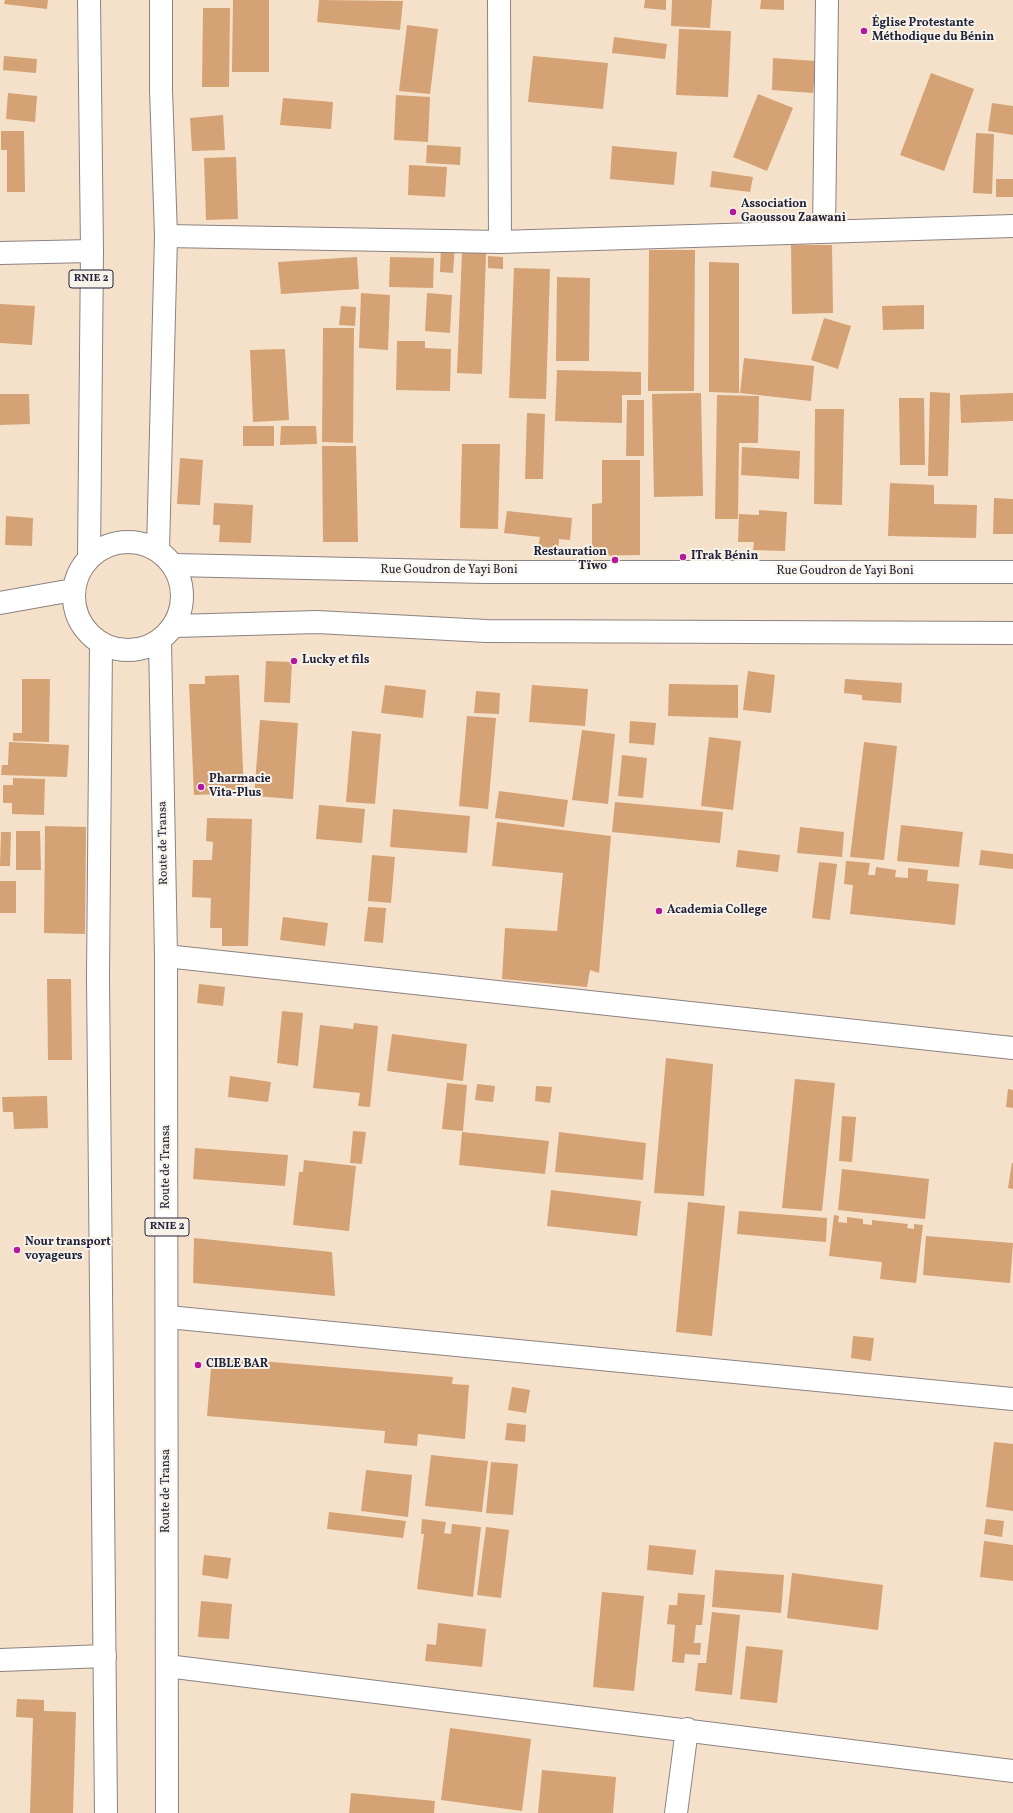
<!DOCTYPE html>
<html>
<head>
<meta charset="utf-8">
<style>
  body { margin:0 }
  canvas { display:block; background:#f5e1c9 }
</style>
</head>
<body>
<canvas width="1013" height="1813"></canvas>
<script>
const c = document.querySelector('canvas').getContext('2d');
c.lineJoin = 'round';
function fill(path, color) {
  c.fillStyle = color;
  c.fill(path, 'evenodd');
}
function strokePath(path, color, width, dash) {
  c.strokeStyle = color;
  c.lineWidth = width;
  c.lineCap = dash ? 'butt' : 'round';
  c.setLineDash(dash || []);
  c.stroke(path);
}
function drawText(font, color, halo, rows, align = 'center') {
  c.font = font + ' Vollkorn,serif';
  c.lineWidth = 4;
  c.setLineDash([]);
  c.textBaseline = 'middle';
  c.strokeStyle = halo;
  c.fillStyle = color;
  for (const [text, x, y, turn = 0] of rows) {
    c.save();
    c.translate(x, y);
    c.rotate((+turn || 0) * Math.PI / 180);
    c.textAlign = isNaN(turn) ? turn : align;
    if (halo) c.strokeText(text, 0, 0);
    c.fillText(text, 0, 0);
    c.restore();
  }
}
const building = new Path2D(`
  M 5,0 L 48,0 L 47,9 L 4,4 Z
  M 233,0 L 269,0 L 269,72 L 232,72 Z
  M 319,0 L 403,1 L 400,30 L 317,22 Z
  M 645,0 L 666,0 L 666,10 L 644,8 Z
  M 672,0 L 712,0 L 710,28 L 671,26 Z
  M 761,0 L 784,0 L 784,10 L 760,9 Z
  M 203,8 L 230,8 L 229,87 L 202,87 Z
  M 407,25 L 438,29 L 430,94 L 399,91 Z
  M 679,29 L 731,31 L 728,97 L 676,95 Z
  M 614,37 L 667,44 L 665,59 L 612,53 Z
  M 4,56 L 37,59 L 36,73 L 3,70 Z
  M 533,56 L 608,63 L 603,109 L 528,102 Z
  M 773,58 L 816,61 L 813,93 L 772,90 Z
  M 931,73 L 974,89 L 944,171 L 900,155 Z
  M 8,93 L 37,96 L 35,122 L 6,119 Z
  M 758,94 L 793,108 L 767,171 L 733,157 Z
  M 396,95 L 430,97 L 428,142 L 394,140 Z
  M 283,98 L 333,102 L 331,129 L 280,125 Z
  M 992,103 L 1013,106 L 1013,135 L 988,131 Z
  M 223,115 L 225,150 L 192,151 L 190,118 Z
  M 1,131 L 24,131 L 25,192 L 7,192 L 7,150 L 1,150 Z
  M 976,133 L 994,134 L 992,194 L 973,193 Z
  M 427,145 L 461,147 L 460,165 L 426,163 Z
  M 612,146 L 677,152 L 674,185 L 610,179 Z
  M 236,157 L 238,219 L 206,220 L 204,158 Z
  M 409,165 L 447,167 L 445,197 L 408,195 Z
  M 712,171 L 753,177 L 750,192 L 710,187 Z
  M 996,179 L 1013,179 L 1013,197 L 996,197 Z
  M 791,245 L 832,245 L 833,313 L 792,314 Z
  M 441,246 L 455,246 L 453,273 L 440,272 Z
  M 649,250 L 695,250 L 694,391 L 648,391 Z
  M 462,252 L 486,253 L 482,374 L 457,373 Z
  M 488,256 L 503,257 L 503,269 L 488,268 Z
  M 357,257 L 359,289 L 281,294 L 278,262 Z
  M 390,257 L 434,258 L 433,288 L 389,287 Z
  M 709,262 L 739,263 L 739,393 L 709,392 Z
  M 514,268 L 550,269 L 546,399 L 509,398 Z
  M 557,277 L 590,278 L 589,361 L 556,361 Z
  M 361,293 L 390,295 L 388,350 L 359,348 Z
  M 427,293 L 452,295 L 450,333 L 425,331 Z
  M 0,304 L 35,306 L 32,345 L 0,343 Z
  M 924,305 L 924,329 L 883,330 L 882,306 Z
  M 341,306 L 356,307 L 355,326 L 339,325 Z
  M 824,318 L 851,326 L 838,369 L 811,360 Z
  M 323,328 L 354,328 L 353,443 L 322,442 Z
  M 397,341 L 425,341 L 425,348 L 451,349 L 450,391 L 396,390 Z
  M 285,349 L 289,420 L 253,422 L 250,350 Z
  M 744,358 L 814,366 L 811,401 L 740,393 Z
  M 557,370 L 641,372 L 641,395 L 622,395 L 622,423 L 555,421 Z
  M 930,392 L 950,393 L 948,476 L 928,476 Z
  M 701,393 L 703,496 L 654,497 L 652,394 Z
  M 1013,393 L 1013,421 L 961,423 L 960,395 Z
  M 0,394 L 29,394 L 30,424 L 0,425 Z
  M 717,395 L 759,396 L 758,443 L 739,443 L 738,519 L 715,519 Z
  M 899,398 L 924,398 L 925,465 L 900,465 Z
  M 627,400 L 644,400 L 644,456 L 626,456 Z
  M 815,409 L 844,409 L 842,505 L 814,504 Z
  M 527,413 L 545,414 L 543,479 L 525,479 Z
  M 243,426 L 274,426 L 274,446 L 243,446 Z
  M 281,426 L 316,426 L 317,444 L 280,445 Z
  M 462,444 L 500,444 L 498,529 L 460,528 Z
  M 322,446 L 356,446 L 358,542 L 323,542 Z
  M 742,447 L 800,451 L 799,479 L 741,475 Z
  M 180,458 L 203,460 L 200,505 L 177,504 Z
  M 602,460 L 640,460 L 640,555 L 592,556 L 592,504 L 602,503 Z
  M 890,483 L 934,485 L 934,504 L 977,505 L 976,538 L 888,536 Z
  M 994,498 L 1013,499 L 1013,534 L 993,534 Z
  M 214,503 L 253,505 L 251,543 L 219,542 L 220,525 L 213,525 Z
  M 759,510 L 787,512 L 785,551 L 753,550 L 754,542 L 738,542 L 739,514 L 759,515 Z
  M 507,511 L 572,518 L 570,540 L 559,539 L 558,551 L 538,549 L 540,537 L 504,533 Z
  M 6,516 L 33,518 L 32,546 L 5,545 Z
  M 266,661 L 292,662 L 290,703 L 264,702 Z
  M 748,671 L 775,675 L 771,713 L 743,710 Z
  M 239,675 L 244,793 L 194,795 L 189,684 L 205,684 L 205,676 Z
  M 22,679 L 50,679 L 49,742 L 13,741 L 13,733 L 22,733 Z
  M 845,679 L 902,683 L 901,703 L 862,700 L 862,695 L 844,693 Z
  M 669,684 L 738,685 L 738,718 L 668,716 Z
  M 385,685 L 426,690 L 423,718 L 381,713 Z
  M 532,685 L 588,689 L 585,726 L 529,722 Z
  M 476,691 L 500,693 L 499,714 L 474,713 Z
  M 467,716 L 496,718 L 488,809 L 459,806 Z
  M 260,720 L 298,723 L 293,799 L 254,796 Z
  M 630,721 L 656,723 L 654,745 L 629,743 Z
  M 582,730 L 615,734 L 608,804 L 572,800 Z
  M 352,731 L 381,734 L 375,804 L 346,802 Z
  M 709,737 L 741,741 L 733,810 L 701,806 Z
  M 9,742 L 69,745 L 67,777 L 1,775 L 2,765 L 8,765 Z
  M 864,742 L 897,746 L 884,860 L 850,857 Z
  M 622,755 L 647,758 L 643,798 L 618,796 Z
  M 13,778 L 45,779 L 44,815 L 12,814 L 12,803 L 3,803 L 3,785 L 13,785 Z
  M 499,791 L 568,800 L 564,827 L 495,818 Z
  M 615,802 L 723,812 L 720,843 L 612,832 Z
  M 319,805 L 365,809 L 362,843 L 316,839 Z
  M 393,809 L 470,816 L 467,853 L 390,847 Z
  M 207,818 L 252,819 L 248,946 L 222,946 L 222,928 L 210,928 L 211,898 L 192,897 L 193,860 L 212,860 L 213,842 L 206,841 Z
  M 497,822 L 611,836 L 599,973 L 590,970 L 587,987 L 502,979 L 505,928 L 557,931 L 563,873 L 492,866 Z
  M 901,825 L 963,832 L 959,867 L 897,861 Z
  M 45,826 L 86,827 L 85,934 L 44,933 Z
  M 800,827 L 844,832 L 842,857 L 797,853 Z
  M 16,831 L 40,831 L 41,870 L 16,870 Z
  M 1,832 L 11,832 L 10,866 L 0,866 Z
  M 738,850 L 780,855 L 778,872 L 736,867 Z
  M 981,850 L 1013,854 L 1013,869 L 979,865 Z
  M 372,855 L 395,857 L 391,903 L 368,901 Z
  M 846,861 L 870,863 L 868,875 L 875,875 L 876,867 L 896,870 L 895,877 L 908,878 L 908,868 L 928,870 L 927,881 L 959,884 L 955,925 L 850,914 L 853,885 L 844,884 Z
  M 819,862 L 837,864 L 830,920 L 812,918 Z
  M 0,881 L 16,881 L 16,913 L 0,913 Z
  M 368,907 L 386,908 L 383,943 L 364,941 Z
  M 283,917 L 328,923 L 325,946 L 280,940 Z
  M 47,979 L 71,979 L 72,1060 L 48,1060 Z
  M 199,984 L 225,987 L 223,1006 L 197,1003 Z
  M 282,1011 L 303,1013 L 298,1066 L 277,1063 Z
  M 354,1023 L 378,1026 L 370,1107 L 358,1106 L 360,1093 L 313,1088 L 320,1025 L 353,1029 Z
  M 392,1034 L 467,1044 L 463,1081 L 387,1071 Z
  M 666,1058 L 713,1064 L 704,1196 L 654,1193 Z
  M 230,1076 L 271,1082 L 268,1102 L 228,1097 Z
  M 795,1079 L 835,1083 L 822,1211 L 782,1208 Z
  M 447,1083 L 467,1085 L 463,1131 L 442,1129 Z
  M 477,1084 L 495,1086 L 493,1102 L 475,1100 Z
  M 536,1086 L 552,1087 L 550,1103 L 535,1101 Z
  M 1008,1089 L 1013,1090 L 1013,1108 L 1006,1107 Z
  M 47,1096 L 48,1128 L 14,1129 L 13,1112 L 3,1112 L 2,1097 Z
  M 842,1116 L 856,1117 L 852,1162 L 839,1161 Z
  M 353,1131 L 366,1132 L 362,1164 L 350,1163 Z
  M 462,1132 L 549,1141 L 545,1174 L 459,1165 Z
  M 559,1132 L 646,1143 L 643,1180 L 555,1172 Z
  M 195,1148 L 288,1155 L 285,1186 L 193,1179 Z
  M 304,1160 L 356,1166 L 349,1231 L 293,1225 L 299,1172 L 303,1172 Z
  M 1012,1163 L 1013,1163 L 1013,1189 L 1008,1188 Z
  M 842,1169 L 929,1179 L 925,1219 L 838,1210 Z
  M 551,1190 L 641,1201 L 637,1236 L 547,1226 Z
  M 688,1202 L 725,1206 L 712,1336 L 676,1332 Z
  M 739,1211 L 827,1218 L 826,1242 L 737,1234 Z
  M 834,1215 L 839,1216 L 838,1222 L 847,1223 L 847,1217 L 863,1219 L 863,1224 L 872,1225 L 872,1220 L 908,1224 L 907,1228 L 914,1229 L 914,1224 L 923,1225 L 916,1283 L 880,1279 L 882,1262 L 829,1256 Z
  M 926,1236 L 1013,1243 L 1010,1283 L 923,1275 Z
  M 194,1238 L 332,1252 L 335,1296 L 193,1283 Z
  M 853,1336 L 874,1338 L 871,1361 L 851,1358 Z
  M 212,1357 L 453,1377 L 452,1384 L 469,1385 L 465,1439 L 418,1434 L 417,1446 L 384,1443 L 385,1431 L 207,1416 Z
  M 512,1387 L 530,1390 L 526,1413 L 508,1410 Z
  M 507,1423 L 526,1425 L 525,1442 L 505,1440 Z
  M 994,1442 L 1013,1444 L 1013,1511 L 986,1507 Z
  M 431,1455 L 488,1461 L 482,1512 L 425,1506 Z
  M 491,1462 L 518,1464 L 513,1515 L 486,1513 Z
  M 366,1470 L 412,1475 L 408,1517 L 361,1511 Z
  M 329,1512 L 406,1521 L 403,1538 L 327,1529 Z
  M 422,1519 L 446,1522 L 444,1533 L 451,1534 L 452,1524 L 481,1527 L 473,1597 L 417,1589 L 424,1534 L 421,1534 Z
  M 986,1519 L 1004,1521 L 1002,1537 L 984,1534 Z
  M 486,1527 L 509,1530 L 501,1598 L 477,1595 Z
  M 984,1541 L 1013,1545 L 1013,1581 L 980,1577 Z
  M 649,1545 L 696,1550 L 693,1575 L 647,1570 Z
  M 204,1555 L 231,1558 L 228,1579 L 202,1575 Z
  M 715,1570 L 784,1575 L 781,1613 L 712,1607 Z
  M 792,1573 L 883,1585 L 878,1630 L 787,1618 Z
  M 602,1592 L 644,1596 L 634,1691 L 593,1687 Z
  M 678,1593 L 705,1595 L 702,1625 L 696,1625 L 694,1643 L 701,1643 L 700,1655 L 685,1654 L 684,1663 L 672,1662 L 675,1625 L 667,1624 L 669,1605 L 677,1605 Z
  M 201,1601 L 232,1604 L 229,1639 L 198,1637 Z
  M 712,1612 L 740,1615 L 732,1695 L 695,1691 L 698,1663 L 706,1663 Z
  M 438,1623 L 486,1629 L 482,1667 L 425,1661 L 427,1644 L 436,1645 Z
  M 746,1646 L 783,1650 L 777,1703 L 740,1699 Z
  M 17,1699 L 44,1700 L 44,1711 L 76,1712 L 73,1813 L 30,1813 L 33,1718 L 16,1717 Z
  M 450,1728 L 531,1739 L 522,1811 L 441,1800 Z
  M 542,1770 L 616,1777 L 613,1813 L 538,1813 Z
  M 351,1793 L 435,1801 L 434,1813 L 349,1813 Z`);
const street = new Path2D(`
  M 499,0 L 500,242
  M 824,232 L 827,0
  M 166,236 L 500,242 L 1013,226
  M 0,253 L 92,251
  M 0,603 L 73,590
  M 166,956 L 1013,1048
  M 168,1317 L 1013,1399
  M 0,1660 L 105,1656
  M 167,1666 L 1013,1771
  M 676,1813 L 687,1729`);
const secondary = new Path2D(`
  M 174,565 L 485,572 L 1013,572
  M 175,626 L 317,622 L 486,631 L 1013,633`);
const primary = new Path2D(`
  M74 596a54 54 0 1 1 108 0a54 54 0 1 1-108 0Z
  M 158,550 L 166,236 L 161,89 L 161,0
  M 89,558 L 92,251 L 89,0
  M 160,641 L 166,956 L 167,1813
  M 101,644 L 98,977 L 106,1813`);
const markers = [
  [864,31,4,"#b5179e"],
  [733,212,4,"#b5179e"],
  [683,557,4,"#b5179e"],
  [615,560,4,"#b5179e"],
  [294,661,4,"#b5179e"],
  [201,787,4,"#b5179e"],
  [659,911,4,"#b5179e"],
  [17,1250,4,"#b5179e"],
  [198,1365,4,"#b5179e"]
];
const shields = [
  [91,279,44],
  [167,1227,44]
];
const shieldNames = [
  ["RNIE 2",91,279],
  ["RNIE 2",167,1227]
];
const poiNames = [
  ["Église Protestante",872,24],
  ["Méthodique du Bénin",872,38],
  ["Association",741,205],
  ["Gaoussou Zaawani",741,219],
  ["Restauration",607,553,"right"],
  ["Tïwo",607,567,"right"],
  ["ITrak Bénin",691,557],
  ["Lucky et fils",302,661],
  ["Pharmacie",209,780],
  ["Vita-Plus",209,794],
  ["Academia College",667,911],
  ["Nour transport",25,1243],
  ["voyageurs",25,1257],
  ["CIBLE BAR",206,1365]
];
const streetNames = [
  ["Rue Goudron de Yayi Boni",449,571],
  ["Rue Goudron de Yayi Boni",845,572],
  ["Route de Transa",164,843,-91],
  ["Route de Transa",167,1167,-90],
  ["Route de Transa",167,1491,-90]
];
fill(building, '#d4a274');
strokePath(street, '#8c8282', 24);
strokePath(secondary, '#8c8282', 24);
strokePath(primary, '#8c8282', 24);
strokePath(street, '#fff', 22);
strokePath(secondary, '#fff', 22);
strokePath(primary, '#fff', 22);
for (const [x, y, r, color] of markers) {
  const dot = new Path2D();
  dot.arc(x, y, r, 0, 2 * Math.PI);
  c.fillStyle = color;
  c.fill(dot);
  strokePath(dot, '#f7f3e8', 1.5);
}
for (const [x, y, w] of shields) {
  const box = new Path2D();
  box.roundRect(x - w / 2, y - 9, w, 18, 3);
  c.fillStyle = '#f7f3e8';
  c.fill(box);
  strokePath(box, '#22223b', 1);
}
drawText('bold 11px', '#22223b', null, shieldNames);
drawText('bold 12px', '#22223b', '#f7f3e8', poiNames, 'left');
drawText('12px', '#22223b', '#f7f3e8', streetNames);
</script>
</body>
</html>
